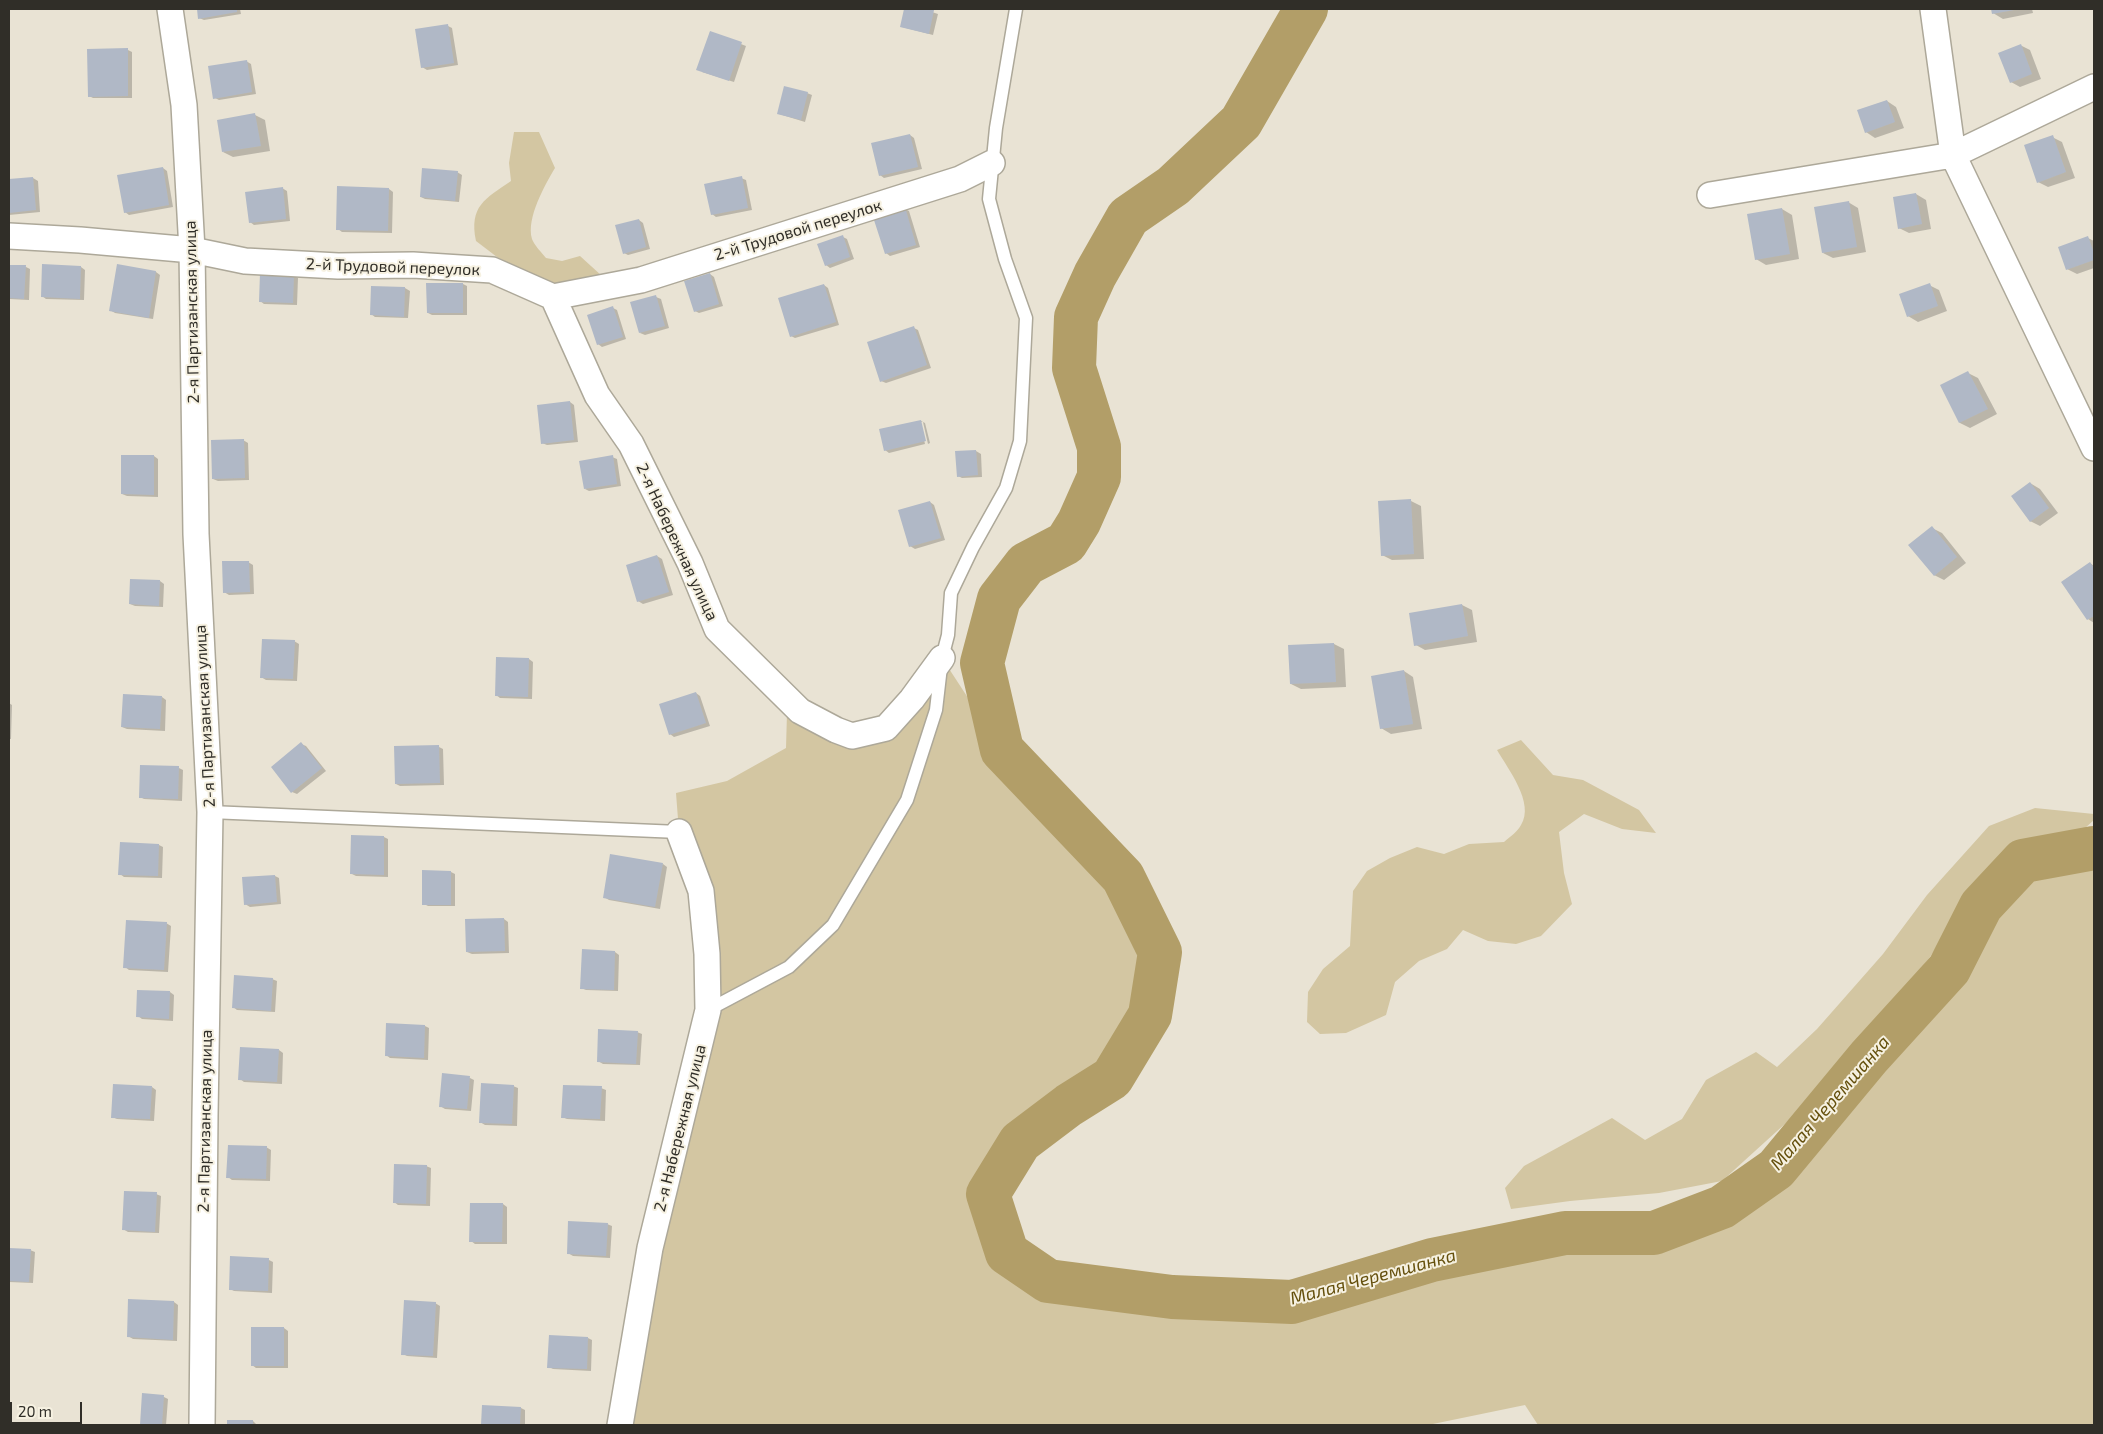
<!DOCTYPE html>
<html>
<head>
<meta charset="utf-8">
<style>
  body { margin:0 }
  #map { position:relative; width:2103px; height:1434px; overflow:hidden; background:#e9e3d4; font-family:"Exo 2",sans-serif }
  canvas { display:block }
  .frame { position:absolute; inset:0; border:10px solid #302e28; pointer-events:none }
  .scale { position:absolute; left:10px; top:1402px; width:72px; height:22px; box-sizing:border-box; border:2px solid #302e28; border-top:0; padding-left:6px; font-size:15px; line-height:18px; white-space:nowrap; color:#302e28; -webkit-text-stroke:4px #f6f1e1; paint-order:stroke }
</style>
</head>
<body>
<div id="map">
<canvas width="2103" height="1434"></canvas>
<div class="frame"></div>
<div class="scale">20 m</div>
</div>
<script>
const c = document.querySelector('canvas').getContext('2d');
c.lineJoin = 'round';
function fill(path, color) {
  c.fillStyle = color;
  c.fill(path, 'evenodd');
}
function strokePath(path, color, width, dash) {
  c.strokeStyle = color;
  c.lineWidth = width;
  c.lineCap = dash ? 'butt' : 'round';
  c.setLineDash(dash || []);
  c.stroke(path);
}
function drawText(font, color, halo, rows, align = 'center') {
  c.font = font + ' "Exo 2",sans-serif';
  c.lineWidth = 4;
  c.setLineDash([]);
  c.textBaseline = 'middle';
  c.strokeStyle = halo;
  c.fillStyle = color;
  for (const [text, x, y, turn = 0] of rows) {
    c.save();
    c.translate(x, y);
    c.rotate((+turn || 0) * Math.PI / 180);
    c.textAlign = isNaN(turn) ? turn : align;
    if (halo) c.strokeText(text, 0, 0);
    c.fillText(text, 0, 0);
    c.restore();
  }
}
const green = new Path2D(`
  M 514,132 L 539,132 L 555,168 C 545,185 526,218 532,239 C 534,245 542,253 546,258 L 562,261 L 580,256 L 602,276 L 549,285 L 497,257 L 476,241 C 469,206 485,199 511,181 L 509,163 Z
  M 942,658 L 1002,750 L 1123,877 L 1160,952 L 1150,1015 L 1112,1078 L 1069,1105 L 1007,1162 L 988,1194 L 1007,1252 L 1048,1281 L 1172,1297 L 1292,1302 L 1432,1260 L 1565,1233 L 1654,1233 L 1722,1207 L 1776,1169 L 1869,1057 L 1949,969 L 1981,906 L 2023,861 L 2094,848 L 2094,1425 L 1538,1425 L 1525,1405 L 1428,1425 L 620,1425 L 708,1010 L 679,832 L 676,793 L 727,781 L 786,748 L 787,713 L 885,728 Z
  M 1521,740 L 1553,775 L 1583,780 L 1639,810 L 1656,833 L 1622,829 L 1584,814 L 1559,832 L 1564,873 L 1572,904 L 1541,936 L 1516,944 L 1488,941 L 1463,930 L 1447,949 L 1419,961 L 1395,982 L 1386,1015 L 1346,1033 L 1320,1034 L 1307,1022 L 1308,992 L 1323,969 L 1350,946 L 1353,891 L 1367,871 L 1390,858 L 1417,847 L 1444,854 L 1469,844 L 1504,842 C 1510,837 1518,831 1521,825 C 1535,803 1508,769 1497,750 Z
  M 2035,808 L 2094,814 L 2094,820 L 2075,837 L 2009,852 L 1966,900 L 1930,957 L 1867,1036 L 1798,1112 L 1722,1181 L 1659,1193 L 1570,1201 L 1511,1209 L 1505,1188 L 1524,1166 L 1612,1118 L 1645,1140 L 1682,1119 L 1706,1080 L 1756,1052 L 1777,1067 L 1817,1029 L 1883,954 L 1927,895 L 1989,826 Z`);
const shadow = new Path2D(`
  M 198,9 L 240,9 L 241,14 L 204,20 L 199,18 Z
  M 906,9 L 923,9 L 938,14 L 933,35 L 902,27 Z
  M 1992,9 L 2032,9 L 2033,13 L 2003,19 L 1993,13 Z
  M 448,26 L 452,28 L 458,65 L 427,70 L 422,67 Z
  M 710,32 L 746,46 L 734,82 L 702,72 Z
  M 2020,45 L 2030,50 L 2041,79 L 2020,87 L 2011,82 Z
  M 128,50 L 132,52 L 132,98 L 93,98 L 89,96 Z
  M 246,61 L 251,64 L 256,94 L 219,100 L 215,98 Z
  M 807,93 L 812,95 L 805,122 L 779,114 Z
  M 1887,101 L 1896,107 L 1904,128 L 1875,138 L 1866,132 Z
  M 255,115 L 265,120 L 270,151 L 233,157 L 223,152 Z
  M 910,135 L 914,138 L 922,169 L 884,178 L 880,175 Z
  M 2052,137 L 2062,142 L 2075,178 L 2048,187 L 2038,182 Z
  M 163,168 L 167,171 L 173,207 L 129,215 L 125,212 Z
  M 457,172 L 462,175 L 459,202 L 425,199 L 421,197 Z
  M 33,178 L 38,181 L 40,212 L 9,215 L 9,180 Z
  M 741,178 L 746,180 L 752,210 L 716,217 L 712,214 Z
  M 282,188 L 287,191 L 290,221 L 254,225 L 250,222 Z
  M 389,189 L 393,192 L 392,233 L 342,232 L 338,229 Z
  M 1916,194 L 1926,200 L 1931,229 L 1909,233 L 1899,228 Z
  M 1848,202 L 1858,208 L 1866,252 L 1833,258 L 1823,253 Z
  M 905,209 L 909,211 L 920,247 L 890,256 L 886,253 Z
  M 1782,209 L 1792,215 L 1799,259 L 1766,265 L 1756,259 Z
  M 639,220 L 643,223 L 650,249 L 628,255 L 624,253 Z
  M 843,237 L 847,239 L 854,259 L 830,268 L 826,265 Z
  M 2088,238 L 2094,241 L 2094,268 L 2077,274 L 2067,269 Z
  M 43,265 L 81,267 L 85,270 L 84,300 L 46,299 L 42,296 Z
  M 118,265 L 156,272 L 160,275 L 153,319 L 115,313 L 110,310 Z
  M 9,266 L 26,267 L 30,269 L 29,300 L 9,299 Z
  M 710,274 L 714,277 L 723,306 L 699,313 L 695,311 Z
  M 294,276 L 298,278 L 297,305 L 264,304 L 260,301 Z
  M 463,284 L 467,286 L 467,315 L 432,315 L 428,313 Z
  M 824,285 L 828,288 L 839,325 L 795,338 L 791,336 Z
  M 1929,285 L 1939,290 L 1947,311 L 1918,322 L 1908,316 Z
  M 372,287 L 405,288 L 410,291 L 408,318 L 375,317 L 371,314 Z
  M 656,297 L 661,299 L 669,328 L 645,335 L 640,333 Z
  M 613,308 L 617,310 L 626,339 L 602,347 L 598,344 Z
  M 914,328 L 918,330 L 931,368 L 886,383 L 881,381 Z
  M 1968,373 L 1978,378 L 1997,414 L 1970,428 L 1960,423 L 1941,386 Z
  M 570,402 L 574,405 L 578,442 L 547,445 L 542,443 Z
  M 921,421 L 925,423 L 930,443 L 928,444 L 923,422 L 920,422 L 925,444 L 889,453 L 885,450 Z
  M 243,440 L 248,443 L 249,480 L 218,481 L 213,479 Z
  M 976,451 L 981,454 L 982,477 L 962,478 L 958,476 L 956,452 Z
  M 154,456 L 158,459 L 158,497 L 127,496 L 122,494 Z
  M 612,457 L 617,459 L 621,486 L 589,491 L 585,489 Z
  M 2030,483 L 2040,489 L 2058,513 L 2040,526 L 2030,521 Z
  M 1411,501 L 1421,506 L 1424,559 L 1392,560 L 1382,555 Z
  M 930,502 L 934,505 L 945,540 L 915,549 L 910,546 Z
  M 1932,528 L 1942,533 L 1966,563 L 1944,580 L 1934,575 Z
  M 657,556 L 662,559 L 673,595 L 643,604 L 638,601 Z
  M 248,562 L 253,565 L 254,594 L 229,595 L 224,592 Z
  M 2090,563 L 2094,566 L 2094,623 L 2088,619 L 2062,582 Z
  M 160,581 L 164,584 L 163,607 L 135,606 L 130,604 Z
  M 1462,605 L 1472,610 L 1477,642 L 1425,650 L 1416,645 Z
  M 294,641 L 299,644 L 297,681 L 266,680 L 261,677 Z
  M 1334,644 L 1344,649 L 1346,687 L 1301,689 L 1291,684 L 1289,646 Z
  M 529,659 L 533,662 L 532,699 L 500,698 L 496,695 Z
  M 1404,671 L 1413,677 L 1422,729 L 1391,734 L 1381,728 Z
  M 696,693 L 700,696 L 710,726 L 674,737 L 670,734 Z
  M 162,697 L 166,700 L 165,731 L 127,729 L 122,727 Z
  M 9,703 L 12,705 L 11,739 L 9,739 Z
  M 301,744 L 306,746 L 326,771 L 297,794 L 292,792 Z
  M 439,747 L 443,749 L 444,785 L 400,786 L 396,784 Z
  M 179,768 L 183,770 L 182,801 L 144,799 L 140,797 Z
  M 384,837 L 388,839 L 388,877 L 356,876 L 352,874 Z
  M 159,845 L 163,847 L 162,878 L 124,877 L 120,874 Z
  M 663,864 L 667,867 L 660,909 L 609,900 L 604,897 Z
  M 451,872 L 455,874 L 455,906 L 428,906 L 424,904 Z
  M 275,876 L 279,878 L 281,904 L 250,907 L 245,904 Z
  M 504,919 L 508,922 L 509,953 L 472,954 L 467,952 Z
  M 166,923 L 171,926 L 168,972 L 129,970 L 125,967 Z
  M 615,952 L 619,955 L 618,991 L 586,990 L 581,988 Z
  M 272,979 L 277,981 L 275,1012 L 237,1010 L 233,1007 Z
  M 170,992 L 174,995 L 173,1021 L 142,1019 L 138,1016 Z
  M 425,1026 L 429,1028 L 428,1060 L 390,1058 L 386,1055 Z
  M 637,1032 L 642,1034 L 640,1065 L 603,1064 L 598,1061 Z
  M 279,1050 L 283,1053 L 282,1084 L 244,1082 L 240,1079 Z
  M 443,1075 L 470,1078 L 474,1080 L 471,1111 L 445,1109 L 440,1106 Z
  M 513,1086 L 518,1088 L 517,1126 L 485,1125 L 480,1122 Z
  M 152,1087 L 156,1090 L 154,1121 L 117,1119 L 112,1117 Z
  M 601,1088 L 606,1090 L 605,1121 L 567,1119 L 562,1117 Z
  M 266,1147 L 271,1150 L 270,1181 L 232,1180 L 228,1177 Z
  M 426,1166 L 431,1168 L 430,1206 L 398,1205 L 394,1202 Z
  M 156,1194 L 161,1196 L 159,1233 L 128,1232 L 123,1229 Z
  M 503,1204 L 507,1207 L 507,1244 L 475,1244 L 471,1241 Z
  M 607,1224 L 612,1226 L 610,1258 L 573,1256 L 568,1253 Z
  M 9,1249 L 30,1250 L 35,1252 L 33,1283 L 9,1282 Z
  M 231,1257 L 269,1260 L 273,1262 L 272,1293 L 234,1291 L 230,1289 Z
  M 130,1300 L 174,1302 L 178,1305 L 177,1341 L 133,1339 L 128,1336 Z
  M 435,1303 L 440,1306 L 437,1358 L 407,1356 L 403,1354 Z
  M 284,1328 L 288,1331 L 288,1368 L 256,1368 L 252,1365 Z
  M 588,1338 L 592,1340 L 591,1371 L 553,1369 L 549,1367 Z
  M 144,1395 L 164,1397 L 168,1399 L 166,1425 L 141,1425 Z
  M 483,1406 L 521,1408 L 525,1410 L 525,1425 L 482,1425 Z
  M 228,1421 L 253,1421 L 257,1425 L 228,1425 Z`);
const river = new Path2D(`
  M 1306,9 L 1241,122 L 1173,186 L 1128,217 L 1095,275 L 1076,317 L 1074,368 L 1099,447 L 1099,477 L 1079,522 L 1066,543 L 1026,564 L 999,599 L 982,663 L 1002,750 L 1123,877 L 1160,952 L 1150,1015 L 1112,1078 L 1069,1105 L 1020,1142 L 988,1194 L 1007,1253 L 1048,1281 L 1172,1297 L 1292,1302 L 1432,1260 L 1565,1233 L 1654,1233 L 1722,1207 L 1776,1169 L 1869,1057 L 1949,969 L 1981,906 L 2023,861 L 2094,848`);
const building = new Path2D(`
  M 197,9 L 237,9 L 237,12 L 198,19 Z
  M 904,9 L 934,10 L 929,34 L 900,27 Z
  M 1991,9 L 2014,9 L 2014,10 L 1992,14 Z
  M 448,24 L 454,63 L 421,68 L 415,29 Z
  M 710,31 L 742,42 L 729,81 L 696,70 Z
  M 2021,44 L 2032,74 L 2010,83 L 1998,53 Z
  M 128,48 L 128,96 L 88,97 L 87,49 Z
  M 247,60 L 252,92 L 213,99 L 208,66 Z
  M 784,86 L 808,92 L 801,120 L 777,114 Z
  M 1887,100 L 1895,122 L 1865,133 L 1857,110 Z
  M 255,113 L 261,146 L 222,152 L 217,120 Z
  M 910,134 L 918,167 L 879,176 L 871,143 Z
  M 2053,135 L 2066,172 L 2037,183 L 2024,145 Z
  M 163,167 L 169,205 L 124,213 L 117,175 Z
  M 422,168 L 458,171 L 455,201 L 420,197 Z
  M 742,176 L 748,208 L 711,215 L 704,184 Z
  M 33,177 L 36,210 L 9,213 L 9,179 Z
  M 337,186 L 389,188 L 388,231 L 336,230 Z
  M 283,187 L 286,219 L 249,223 L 245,192 Z
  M 1916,193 L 1922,224 L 1898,229 L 1893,197 Z
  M 1849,201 L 1857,247 L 1822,253 L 1814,207 Z
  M 905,207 L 916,245 L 885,254 L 873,217 Z
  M 1782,208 L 1790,254 L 1755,260 L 1747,214 Z
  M 639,219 L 646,247 L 623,254 L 615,225 Z
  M 843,235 L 850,257 L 825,266 L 817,244 Z
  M 2088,236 L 2094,253 L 2094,260 L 2066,270 L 2058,247 Z
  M 42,264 L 81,266 L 80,299 L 41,297 Z
  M 117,264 L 156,271 L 149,318 L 109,311 Z
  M 9,265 L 26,265 L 24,299 L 9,298 Z
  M 260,273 L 294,275 L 293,303 L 259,302 Z
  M 710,273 L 719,304 L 694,312 L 684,281 Z
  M 426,283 L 463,283 L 463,313 L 427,313 Z
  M 1930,283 L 1938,306 L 1907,317 L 1899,294 Z
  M 824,284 L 836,322 L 790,337 L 778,298 Z
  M 371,286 L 405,287 L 404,317 L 370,315 Z
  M 656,295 L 665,326 L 639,333 L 630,302 Z
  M 613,306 L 623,337 L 597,345 L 587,315 Z
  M 914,326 L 927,365 L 880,382 L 867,342 Z
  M 1968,371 L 1988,409 L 1959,423 L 1940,385 Z
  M 570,401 L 574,440 L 541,444 L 537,405 Z
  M 921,420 L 926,441 L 884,451 L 879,429 Z
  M 244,439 L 245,478 L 212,479 L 211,440 Z
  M 976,450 L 978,475 L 957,477 L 955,451 Z
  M 121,455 L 154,455 L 154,495 L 121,494 Z
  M 613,455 L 617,484 L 584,489 L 579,461 Z
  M 2030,482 L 2049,508 L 2030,522 L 2011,496 Z
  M 1411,499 L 1414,554 L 1381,556 L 1378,501 Z
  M 930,501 L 941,538 L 909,547 L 898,510 Z
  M 1932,526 L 1957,557 L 1934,576 L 1908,545 Z
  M 657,555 L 669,592 L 637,602 L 626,565 Z
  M 222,561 L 249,561 L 250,592 L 223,593 Z
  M 2090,562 L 2094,568 L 2094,616 L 2087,620 L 2061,582 Z
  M 130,579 L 160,580 L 159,606 L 129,604 Z
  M 1462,604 L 1468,636 L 1414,646 L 1409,613 Z
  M 262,639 L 295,640 L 293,679 L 260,678 Z
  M 1334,643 L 1336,682 L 1290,684 L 1288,645 Z
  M 496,657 L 529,658 L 528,697 L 495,696 Z
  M 1404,670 L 1413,724 L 1380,729 L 1371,676 Z
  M 696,692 L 706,723 L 669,735 L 659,704 Z
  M 123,694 L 162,696 L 160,729 L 121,727 Z
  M 301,742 L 322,768 L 291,793 L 271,767 Z
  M 439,745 L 440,783 L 395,784 L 394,746 Z
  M 140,765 L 179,766 L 178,799 L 139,798 Z
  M 351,835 L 384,836 L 384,875 L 350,874 Z
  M 120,842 L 159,844 L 158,876 L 118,875 Z
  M 610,854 L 663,863 L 655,907 L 603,898 Z
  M 422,870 L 451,871 L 451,905 L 422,905 Z
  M 275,875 L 277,902 L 244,905 L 242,877 Z
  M 504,918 L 505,951 L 466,952 L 465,919 Z
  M 126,920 L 167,922 L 164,970 L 123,968 Z
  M 582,949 L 615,951 L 614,990 L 580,989 Z
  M 234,975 L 273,978 L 271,1011 L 232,1008 Z
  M 137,990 L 170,991 L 169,1019 L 136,1017 Z
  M 386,1023 L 425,1025 L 424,1058 L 385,1056 Z
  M 598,1029 L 638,1031 L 636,1064 L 597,1062 Z
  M 240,1047 L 279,1049 L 277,1082 L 238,1080 Z
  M 442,1073 L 470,1076 L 467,1109 L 439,1107 Z
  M 481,1083 L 514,1085 L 512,1124 L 479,1123 Z
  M 113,1084 L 152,1086 L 150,1119 L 111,1118 Z
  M 563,1085 L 602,1086 L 600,1119 L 561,1118 Z
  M 228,1145 L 267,1146 L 266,1179 L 226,1178 Z
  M 394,1164 L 427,1165 L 426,1204 L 393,1203 Z
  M 124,1191 L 157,1192 L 155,1232 L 122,1230 Z
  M 470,1203 L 503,1203 L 502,1242 L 469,1242 Z
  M 568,1221 L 608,1223 L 606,1256 L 567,1254 Z
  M 9,1248 L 31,1249 L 29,1282 L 9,1281 Z
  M 230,1256 L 269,1258 L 268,1291 L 229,1290 Z
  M 128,1299 L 174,1301 L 173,1340 L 127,1337 Z
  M 404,1300 L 436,1302 L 433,1356 L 401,1355 Z
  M 251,1327 L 284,1327 L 284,1366 L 251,1366 Z
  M 549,1335 L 588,1337 L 587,1369 L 547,1368 Z
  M 142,1393 L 164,1395 L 162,1425 L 140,1425 Z
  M 482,1405 L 521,1407 L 520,1425 L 481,1425 Z
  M 227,1420 L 253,1420 L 253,1425 L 227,1425 Z`);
const service = new Path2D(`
  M 210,812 L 679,832
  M 708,1010 L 789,967 L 833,925 L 907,800 L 936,710 L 942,658 L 948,635 L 951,593 L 973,547 L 1006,488 L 1020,441 L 1026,318 L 1005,259 L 989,199 L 996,128 L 1016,9`);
const minor = new Path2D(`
  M 170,9 L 184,105 L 192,250 L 196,534 L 210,812 L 205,1115 L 202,1425
  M 1933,9 L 1953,155 L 2094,448
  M 1710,195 L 1953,155 L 2094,87
  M 9,236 L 80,240 L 192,250 L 245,261 L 338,266 L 413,265 L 492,270 L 553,297 L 641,280 L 960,179 L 992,163
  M 553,297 L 597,395 L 631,444 L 690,563 L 717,629 L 800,711 L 836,730 L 852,736 L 886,728 L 912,699 L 942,658
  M 620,1425 L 650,1248 L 708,1010 L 707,954 L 701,891 L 679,832`);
const streetNames = [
  ["2-й Трудовой переулок",798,230,-17],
  ["2-й Трудовой переулок",393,267,2],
  ["2-я Партизанская улица",192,312,-91],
  ["2-я Набережная улица",677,542,65],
  ["2-я Партизанская улица",205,716,-93],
  ["2-я Партизанская улица",205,1121,-89],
  ["2-я Набережная улица",680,1128,-76]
];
const waterNames = [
  ["Малая Черемшанка",1830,1103,-49],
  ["Малая Черемшанка",1373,1277,-15]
];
fill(green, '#d3c6a2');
fill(shadow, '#0003');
strokePath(river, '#b29e68', 44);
fill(building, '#b0b8c6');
strokePath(service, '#ada899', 15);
strokePath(minor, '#ada899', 28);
strokePath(service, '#fff', 12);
strokePath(minor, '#fff', 25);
drawText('16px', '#302e28', '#f6f1e1', streetNames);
drawText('italic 18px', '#65500d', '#f6f1e1', waterNames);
</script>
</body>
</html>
